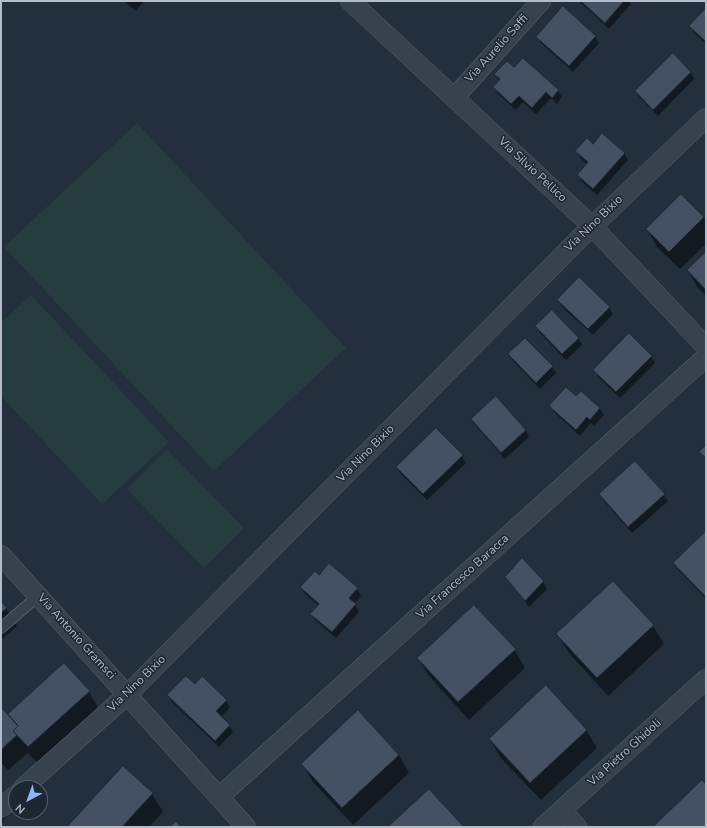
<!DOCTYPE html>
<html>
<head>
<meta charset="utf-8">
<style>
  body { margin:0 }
  #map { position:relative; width:707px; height:828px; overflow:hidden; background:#242f3e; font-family:"Nunito Sans",sans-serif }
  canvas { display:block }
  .frame { position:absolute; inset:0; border:2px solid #b4bcc9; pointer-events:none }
  .north { position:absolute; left:8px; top:780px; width:40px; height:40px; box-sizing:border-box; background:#1d2633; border:1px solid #59626f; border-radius:50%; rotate:221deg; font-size:11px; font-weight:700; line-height:16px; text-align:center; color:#b4bcc9 }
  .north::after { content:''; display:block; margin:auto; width:14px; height:18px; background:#8ab4f8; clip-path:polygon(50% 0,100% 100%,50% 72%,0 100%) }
</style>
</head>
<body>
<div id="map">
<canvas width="707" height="828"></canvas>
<div class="frame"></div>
<div class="north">N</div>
</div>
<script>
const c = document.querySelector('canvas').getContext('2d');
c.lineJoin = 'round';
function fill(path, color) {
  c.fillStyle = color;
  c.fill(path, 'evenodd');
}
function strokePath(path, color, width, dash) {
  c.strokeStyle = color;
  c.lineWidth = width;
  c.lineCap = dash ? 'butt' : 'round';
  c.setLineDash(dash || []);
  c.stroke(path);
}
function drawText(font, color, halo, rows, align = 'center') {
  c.font = font + ' "Nunito Sans",sans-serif';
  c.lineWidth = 3;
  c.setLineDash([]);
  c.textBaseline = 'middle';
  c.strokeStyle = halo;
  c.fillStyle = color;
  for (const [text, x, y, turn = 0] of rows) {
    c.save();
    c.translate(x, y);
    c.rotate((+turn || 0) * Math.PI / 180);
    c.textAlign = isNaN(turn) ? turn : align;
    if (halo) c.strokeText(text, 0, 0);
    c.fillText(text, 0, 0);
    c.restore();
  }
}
const green = new Path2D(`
  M 137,123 L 346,348 L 214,471 L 4,247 Z
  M 31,295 L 169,442 L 102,504 L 1,396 L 1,323 Z
  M 167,449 L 244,528 L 204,568 L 127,489 Z`);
const shadow = new Path2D(`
  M 124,1 L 144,1 L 136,11 Z
  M 579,1 L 629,1 L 631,4 L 609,29 Z
  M 706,10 L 706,44 L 694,33 L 690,26 Z
  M 595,36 L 599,43 L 573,72 L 541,43 L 537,37 Z
  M 673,55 L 691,73 L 694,79 L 658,116 L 640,98 L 636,91 Z
  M 523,59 L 558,91 L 562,97 L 557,104 L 551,98 L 536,114 L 523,102 L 516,110 L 498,94 L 494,87 L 499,81 L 496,74 L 514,69 Z
  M 593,145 L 624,153 L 628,160 L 597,195 L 582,182 L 578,175 L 587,164 L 580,158 L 577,151 Z
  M 681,195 L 704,218 L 706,222 L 706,244 L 680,269 L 657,247 L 647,229 Z
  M 706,253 L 706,296 L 698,288 L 688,271 Z
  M 558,300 L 609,308 L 613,314 L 593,335 L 562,307 Z
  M 536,326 L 578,338 L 582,345 L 566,360 L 540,333 Z
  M 509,354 L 552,367 L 556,373 L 540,389 L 513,361 Z
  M 651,356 L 655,363 L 620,398 L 598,377 L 594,370 Z
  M 581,392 L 600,409 L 604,415 L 594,426 L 591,423 L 580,436 L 554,412 L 550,406 L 576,397 Z
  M 472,420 L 525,430 L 529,437 L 505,459 L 476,426 Z
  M 436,429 L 462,456 L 466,463 L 427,500 L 401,474 L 397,468 Z
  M 600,494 L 664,495 L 668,501 L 632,533 L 604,501 Z
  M 706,532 L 706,599 L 678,569 L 674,563 Z
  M 522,559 L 543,582 L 547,589 L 529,607 L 506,577 Z
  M 329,565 L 357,589 L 361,596 L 354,604 L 359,612 L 336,638 L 315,620 L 311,614 L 319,606 L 305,594 L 301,587 L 319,576 Z
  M 613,582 L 653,626 L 664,644 L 608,696 L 568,652 L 557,634 Z
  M 1,603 L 6,608 L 17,626 L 1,640 Z
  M 515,650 L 525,668 L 469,720 L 429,676 L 418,658 Z
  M 64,664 L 89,692 L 99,709 L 39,764 L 28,753 L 8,770 L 1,762 L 1,708 L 8,715 Z
  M 195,685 L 226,701 L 230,707 L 221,717 L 229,726 L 233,732 L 219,747 L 172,702 L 168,695 Z
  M 358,712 L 399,755 L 409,773 L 353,825 L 313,782 L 302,764 Z
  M 586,730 L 597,748 L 541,800 L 500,757 L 490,739 Z
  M 123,767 L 152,794 L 163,812 L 149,827 L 68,827 Z
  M 1,797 L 11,813 L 1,822 Z`);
const building = new Path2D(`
  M 581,1 L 624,1 L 605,23 Z
  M 563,6 L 596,36 L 569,66 L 536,37 Z
  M 706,8 L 706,42 L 689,26 Z
  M 673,53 L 691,72 L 653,110 L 635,91 Z
  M 523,58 L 559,90 L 552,98 L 546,92 L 532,108 L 519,96 L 511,104 L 493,87 L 500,79 L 494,74 L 507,61 L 514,67 Z
  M 602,133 L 625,153 L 593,189 L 577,175 L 588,162 L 575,151 L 587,138 L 593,144 Z
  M 681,194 L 704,217 L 669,252 L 646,229 Z
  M 706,252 L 706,290 L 687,270 Z
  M 579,277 L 610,307 L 588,329 L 557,300 Z
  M 552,310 L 579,338 L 562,354 L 535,326 Z
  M 629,333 L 652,356 L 616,392 L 593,370 Z
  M 525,338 L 553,366 L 536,383 L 508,354 Z
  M 566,387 L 576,396 L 581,391 L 600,408 L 590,420 L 587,417 L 576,430 L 549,406 Z
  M 496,396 L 526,430 L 501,453 L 471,419 Z
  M 436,428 L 463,455 L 423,494 L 396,467 Z
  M 706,445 L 706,458 L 699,452 Z
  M 635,461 L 665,494 L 628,527 L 599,494 Z
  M 706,531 L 706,597 L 673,563 Z
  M 522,558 L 544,581 L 525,601 L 505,577 Z
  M 329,563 L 358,588 L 349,598 L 356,604 L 332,632 L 310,614 L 319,604 L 300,587 L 315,571 L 319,575 Z
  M 613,581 L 654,625 L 597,678 L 556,634 Z
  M 1,601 L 7,608 L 1,613 Z
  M 474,605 L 516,649 L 458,702 L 417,658 Z
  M 64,663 L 90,691 L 28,747 L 13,731 L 18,726 L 8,714 Z
  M 186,676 L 195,684 L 202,676 L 227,700 L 216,711 L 230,725 L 215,741 L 167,695 Z
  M 546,685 L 587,730 L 530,783 L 489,739 Z
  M 1,707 L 18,726 L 13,731 L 17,735 L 1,750 Z
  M 358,710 L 399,755 L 342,808 L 301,764 Z
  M 123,766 L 153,793 L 122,827 L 67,827 Z
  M 702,780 L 706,784 L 706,827 L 653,827 Z
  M 429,789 L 464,827 L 388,827 Z
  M 176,821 L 181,827 L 170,827 Z`);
const service = new Path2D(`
  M 1,628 L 38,596`);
const minor = new Path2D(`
  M 350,1 L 592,226 L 706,347
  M 454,98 L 541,1
  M 1,555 L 246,827
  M 23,788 L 128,694 L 581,237 L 706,118
  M 219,797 L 706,357
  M 1,808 L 16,795
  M 562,810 L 577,827
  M 543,827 L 706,679`);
const streetNames = [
  ["Via Aurelio Saffi",497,49,-48],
  ["Via Silvio Pellico",532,170,43],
  ["Via Nino Bixio",594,224,-44],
  ["Via Nino Bixio",366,454,-45],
  ["Via Francesco Baracca",463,577,-42],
  ["Via Antonio Gramsci",76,637,48],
  ["Via Nino Bixio",137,684,-44],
  ["Via Pietro Ghidoli",625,753,-42]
];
fill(green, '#263c3f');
fill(shadow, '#0007');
fill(building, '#455162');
strokePath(building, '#1f2835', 1);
strokePath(service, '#565f6c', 12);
strokePath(minor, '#565f6c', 20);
strokePath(service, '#38414e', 10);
strokePath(minor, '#38414e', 19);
drawText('12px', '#b4bcc9', '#1d2633', streetNames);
</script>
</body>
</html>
